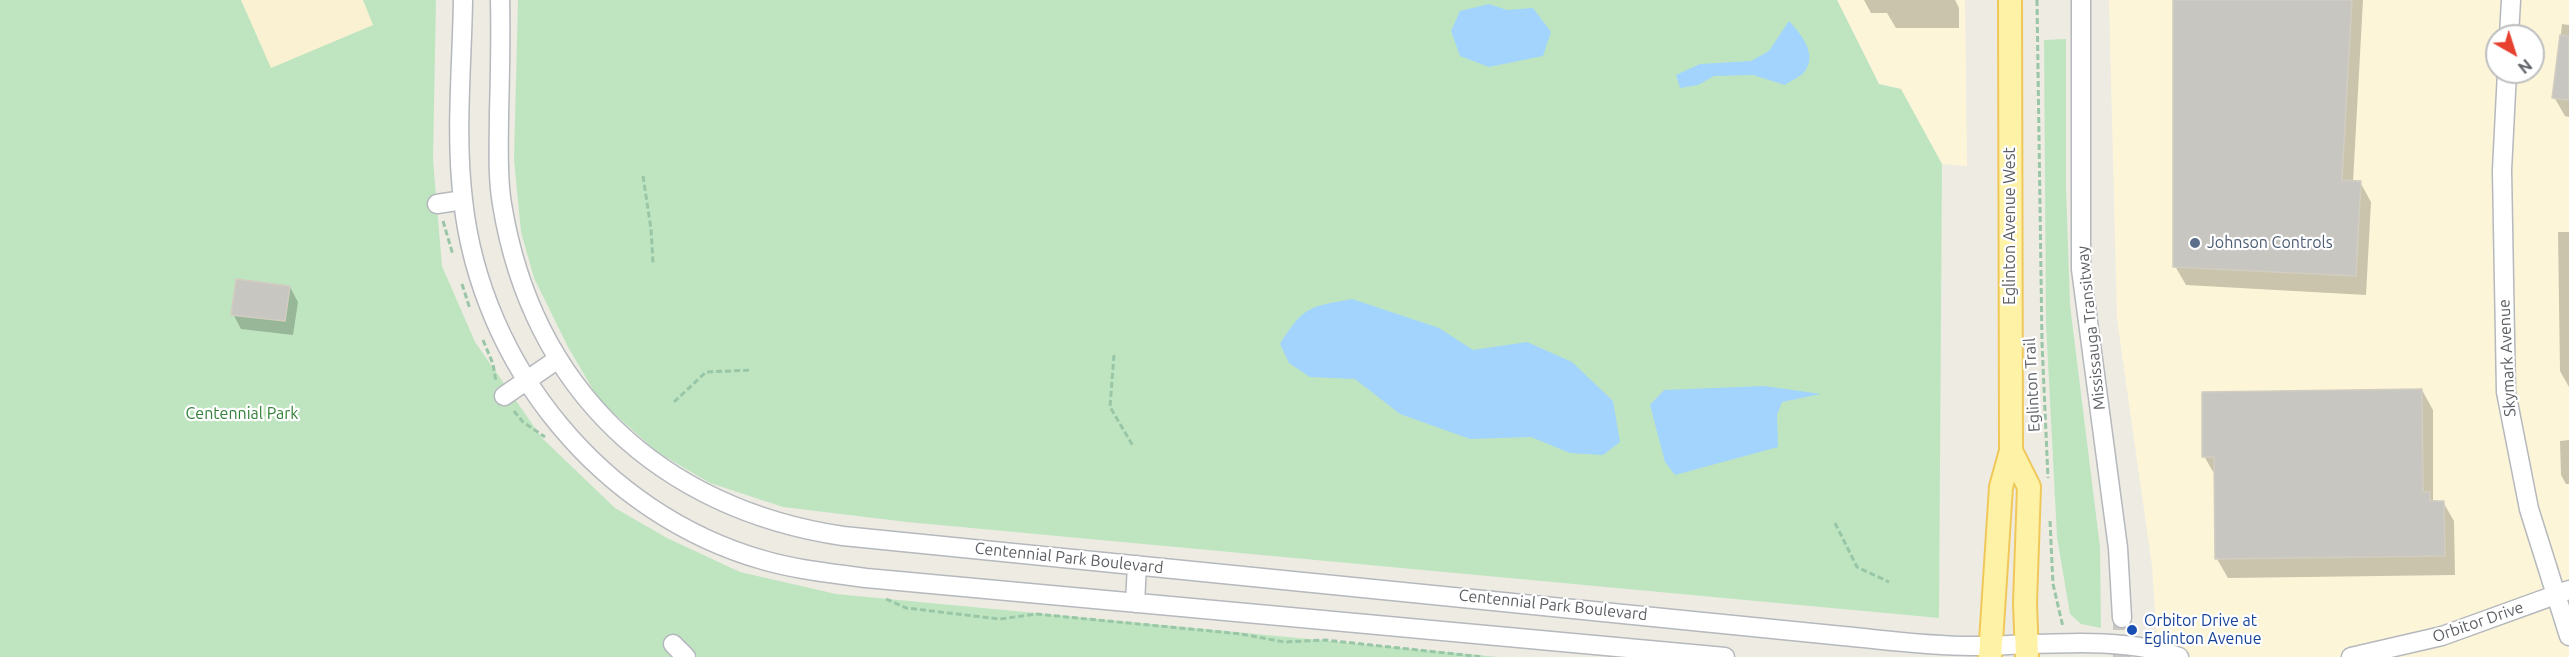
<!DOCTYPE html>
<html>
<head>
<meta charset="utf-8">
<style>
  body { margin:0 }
  #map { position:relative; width:2569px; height:657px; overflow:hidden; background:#eeebe3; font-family:Ubuntu,sans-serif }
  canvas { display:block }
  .north { position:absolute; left:2485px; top:24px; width:60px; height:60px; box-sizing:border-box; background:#fff; border:2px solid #bdbfc1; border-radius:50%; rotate:141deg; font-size:16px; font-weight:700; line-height:24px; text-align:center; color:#5b5e63 }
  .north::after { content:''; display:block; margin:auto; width:21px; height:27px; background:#e7412f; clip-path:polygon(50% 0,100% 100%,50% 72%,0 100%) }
</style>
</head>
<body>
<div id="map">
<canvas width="2569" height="657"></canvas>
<div class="north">N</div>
</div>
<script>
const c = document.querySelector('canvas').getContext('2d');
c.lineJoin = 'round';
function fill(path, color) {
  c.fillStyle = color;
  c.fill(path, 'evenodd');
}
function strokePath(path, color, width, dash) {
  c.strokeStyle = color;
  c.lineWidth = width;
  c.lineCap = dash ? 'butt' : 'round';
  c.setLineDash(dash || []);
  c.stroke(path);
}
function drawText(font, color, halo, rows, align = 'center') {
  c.font = font + ' Ubuntu,sans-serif';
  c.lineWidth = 4.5;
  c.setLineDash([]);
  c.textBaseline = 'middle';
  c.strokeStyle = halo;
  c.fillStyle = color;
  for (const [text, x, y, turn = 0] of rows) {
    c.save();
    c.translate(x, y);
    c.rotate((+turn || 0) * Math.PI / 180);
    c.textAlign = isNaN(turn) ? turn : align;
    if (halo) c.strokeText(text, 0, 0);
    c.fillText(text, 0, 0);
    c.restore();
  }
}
const commercial = new Path2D(`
  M 1837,0 L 1965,0 L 1967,166 L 1942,164 L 1901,89 L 1879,84 Z
  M 2109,0 L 2569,0 L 2569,657 L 2158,657 L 2152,566 L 2117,319 ZM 2497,36 L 2533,36 L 2533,72 L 2497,72 Z`);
const green = new Path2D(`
  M 0,0 L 436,0 L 433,160 L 442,266 L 475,342 L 542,438 L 615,508 L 667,538 L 740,572 L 836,594 L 1498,657 L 0,657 Z
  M 518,0 L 1837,0 L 1879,84 L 1901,89 L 1942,164 L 1939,618 L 907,522 L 783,507 L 710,483 L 657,452 L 599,400 L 568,347 L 534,278 L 521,232 L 514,160 Z
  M 2066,39 L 2066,186 L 2070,305 L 2100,547 L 2101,628 L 2081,624 L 2070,614 L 2057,537 L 2046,323 L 2044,40 Z`);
const sand = new Path2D(`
  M 241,0 L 363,0 L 373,25 L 271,68 Z`);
const water = new Path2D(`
  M 1489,4 L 1507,10 L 1533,8 L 1551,32 L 1543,56 L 1489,67 L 1460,56 L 1451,31 L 1460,11 Z
  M 1789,21 C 1800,33 1818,54 1805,71 C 1801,77 1790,81 1785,85 L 1753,75 L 1714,76 L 1698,85 L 1680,88 L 1676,75 L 1700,64 L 1751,61 L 1769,51 Z
  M 1352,299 L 1439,328 L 1473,350 L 1527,342 L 1572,362 L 1613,401 L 1620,442 L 1603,455 L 1570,453 L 1531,437 L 1470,439 L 1400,414 L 1355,379 L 1310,377 L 1289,363 L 1280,344 C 1304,306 1309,307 1352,299 Z
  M 1764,386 L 1821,394 L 1782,402 L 1777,415 L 1778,447 L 1675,475 L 1665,462 L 1650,405 L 1664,390 Z`);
const shadow = new Path2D(`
  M 1864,0 L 1955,0 L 1959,8 L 1959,28 L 1896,28 L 1887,13 L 1871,13 Z
  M 2175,0 L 2363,0 L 2353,182 L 2360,182 L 2371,202 L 2366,295 L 2186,285 L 2175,266 Z
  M 2562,24 L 2569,25 L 2569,117 L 2565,116 L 2554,97 Z
  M 2558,232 L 2569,232 L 2569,387 L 2560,371 Z
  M 290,287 L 298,302 L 293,335 L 241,329 L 233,314 Z
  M 2422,390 L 2433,410 L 2433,500 L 2443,502 L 2454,521 L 2455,575 L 2228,578 L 2217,559 L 2215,475 L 2204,456 Z
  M 2569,440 L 2569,484 L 2566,484 L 2561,475 L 2560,441 Z`);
const building = new Path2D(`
  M 2173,0 L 2352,0 L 2342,180 L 2361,181 L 2356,276 L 2173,267 Z
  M 2560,35 L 2569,36 L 2569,100 L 2552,98 Z
  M 236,279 L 290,286 L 285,321 L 231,315 Z
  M 2422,389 L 2423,492 L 2430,492 L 2430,501 L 2444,501 L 2445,556 L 2215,559 L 2214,457 L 2202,457 L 2202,392 Z`);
const minorTunnel = new Path2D(`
  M 2122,657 L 2122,618`);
const path = new Path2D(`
  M 2037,0 L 2042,343 L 2048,478
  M 643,176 L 651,229 L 653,263
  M 443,221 L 453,255
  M 462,284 L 470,309
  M 483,340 L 493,364 L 496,382
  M 1114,355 L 1110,407 L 1133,446
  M 674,402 L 706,372 L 752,370
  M 514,411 L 523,422 L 545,437
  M 2050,521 L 2053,584 L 2063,627
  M 1835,523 L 1857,567 L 1889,582
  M 886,599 L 906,608 L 1000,619 L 1036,614 L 1241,634 L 1284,642 L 1325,640 L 1483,657`);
const minor = new Path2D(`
  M 463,0 C 462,66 455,135 463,200 C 481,366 602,514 763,560 C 797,570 831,573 866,578 L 1725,657
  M 500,0 C 501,38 500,76 499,114 C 499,143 497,175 502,204 C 532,389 660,509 843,536 L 1843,636 C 1885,640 1928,646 1971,646 C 2034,646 2120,634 2179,657
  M 2081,0 L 2081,269 L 2118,548 L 2122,618
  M 2509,36 L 2511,0
  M 2507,72 L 2502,170 L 2506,392 L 2529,509 L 2569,636
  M 437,204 L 463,200
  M 504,396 L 558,359
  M 1135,603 L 1137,565
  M 673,644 L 686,657
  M 2351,657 L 2442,636 L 2569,590`);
const major = new Path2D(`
  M 2011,451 L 2029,487 L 2025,603 L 2027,657
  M 1990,657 L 2001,487 L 2011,451 L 2010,0`);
const markers = [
  [2195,243,6,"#5c6f8a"],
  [2132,630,6,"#1a4fb4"]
];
const streetNames = [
  ["Eglinton Avenue West",2010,226,-90],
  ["Mississauga Transitway",2091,328,-96],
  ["Skymark Avenue",2507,358,-93],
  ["Eglinton Trail",2032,385,-93],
  ["Centennial Park Boulevard",1069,558,6],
  ["Centennial Park Boulevard",1553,605,6],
  ["Orbitor Drive",2478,622,-19]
];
const serviceNames = [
  ["Johnson Controls",2207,243]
];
const parkNames = [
  ["Centennial Park",242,414]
];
const transitNames = [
  ["Orbitor Drive at",2144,621],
  ["Eglinton Avenue",2144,639]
];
fill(commercial, '#fdf5d8');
fill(green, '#bfe5c0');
fill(sand, '#faf1d2');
fill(water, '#a2d4fe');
fill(shadow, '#0003');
fill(building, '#c8c6c0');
strokePath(building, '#d2cdc1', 1.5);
strokePath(minorTunnel, '#c9c8c3', 18, [18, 9]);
strokePath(minor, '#b5b8bd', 21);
strokePath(major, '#f0c85a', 26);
strokePath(path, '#98c6a6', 3, [6, 3]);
strokePath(minor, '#fff', 18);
strokePath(major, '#fef2a7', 22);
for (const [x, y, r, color] of markers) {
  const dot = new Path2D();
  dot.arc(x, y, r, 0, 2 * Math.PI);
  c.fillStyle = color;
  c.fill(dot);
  strokePath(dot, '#fff', 2);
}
drawText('16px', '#5b5e63', '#fff', streetNames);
drawText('16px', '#4e5e75', '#fff', serviceNames, 'left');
drawText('16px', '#34813a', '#fff', parkNames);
drawText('16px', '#164399', '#fff', transitNames, 'left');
</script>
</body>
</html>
